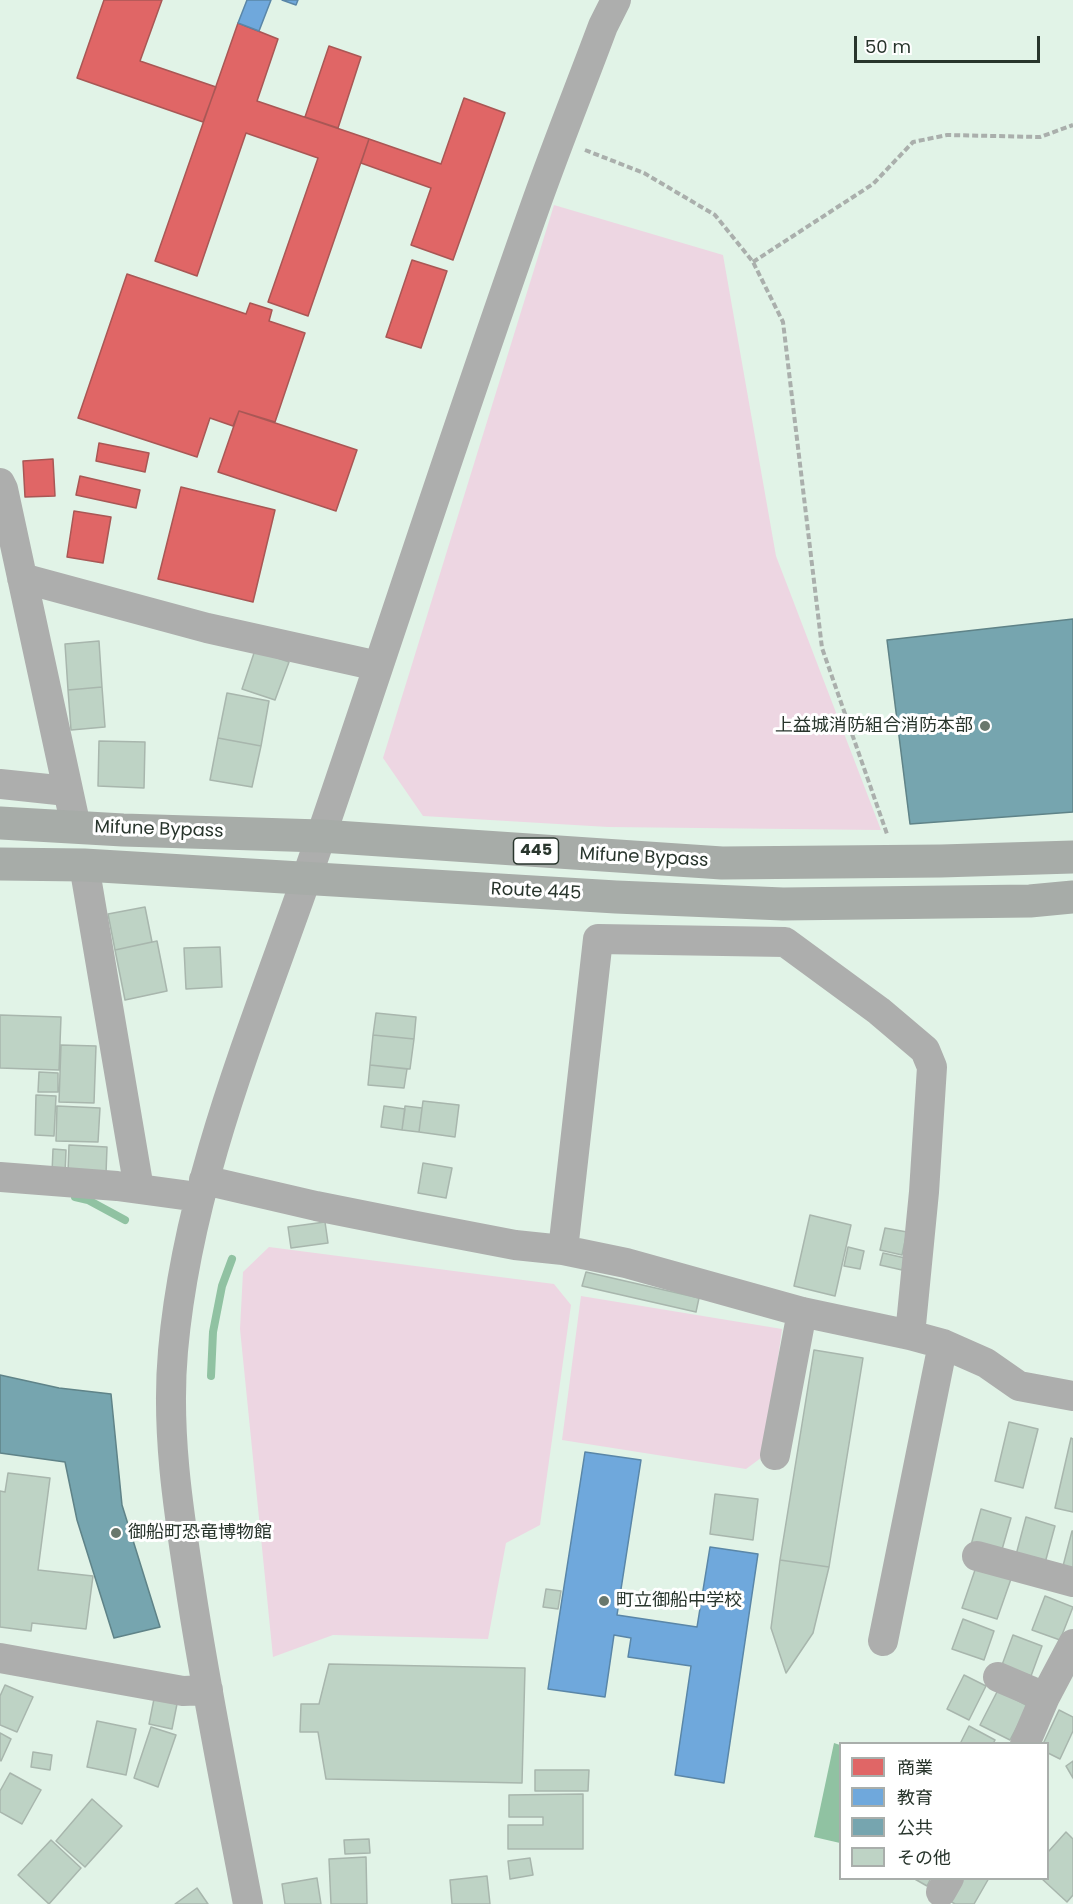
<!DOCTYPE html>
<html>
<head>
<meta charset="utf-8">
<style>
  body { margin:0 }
  #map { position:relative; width:1073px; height:1904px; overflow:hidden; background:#e1f3e7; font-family:Poppins,"Noto Sans JP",sans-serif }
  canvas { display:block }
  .legend { position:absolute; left:839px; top:1742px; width:210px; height:138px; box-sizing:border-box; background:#fff; border:2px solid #a9aeab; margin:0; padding:8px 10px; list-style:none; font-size:18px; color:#28352c }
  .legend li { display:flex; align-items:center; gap:12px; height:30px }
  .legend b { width:30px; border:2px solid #a9aeab }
  .scale { position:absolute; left:854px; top:36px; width:186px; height:27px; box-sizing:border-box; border:3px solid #28352c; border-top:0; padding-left:8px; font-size:18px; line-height:21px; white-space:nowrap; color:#28352c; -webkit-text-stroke:4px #fff; paint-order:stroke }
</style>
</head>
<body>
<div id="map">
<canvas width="1073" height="1904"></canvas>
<ul class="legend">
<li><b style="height:16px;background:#e06666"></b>商業</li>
<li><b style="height:16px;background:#6fa8dc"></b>教育</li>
<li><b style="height:16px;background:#76a5af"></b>公共</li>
<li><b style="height:16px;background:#bed3c5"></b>その他</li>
</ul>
<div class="scale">50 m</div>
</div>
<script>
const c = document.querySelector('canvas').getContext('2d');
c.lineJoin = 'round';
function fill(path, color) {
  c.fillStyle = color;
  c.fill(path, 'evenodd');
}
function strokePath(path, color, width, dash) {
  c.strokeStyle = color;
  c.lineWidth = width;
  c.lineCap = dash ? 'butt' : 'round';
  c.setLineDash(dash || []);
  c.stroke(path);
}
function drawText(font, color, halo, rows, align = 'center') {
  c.font = font + ' Poppins,"Noto Sans JP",sans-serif';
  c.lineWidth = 6;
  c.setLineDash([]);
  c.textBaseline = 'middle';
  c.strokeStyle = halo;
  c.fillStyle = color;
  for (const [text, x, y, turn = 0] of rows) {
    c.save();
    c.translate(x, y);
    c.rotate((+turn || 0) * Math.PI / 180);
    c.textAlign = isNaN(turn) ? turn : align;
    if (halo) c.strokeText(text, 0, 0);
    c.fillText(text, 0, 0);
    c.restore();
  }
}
const green = new Path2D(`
  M 554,205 L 723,255 L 776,556 L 881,830 L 608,827 L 423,816 L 383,758 Z
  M 269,1247 L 554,1284 L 571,1305 L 540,1525 L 506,1543 L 488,1639 L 333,1635 L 273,1657 L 240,1329 L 243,1272 Z
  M 581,1296 L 782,1329 L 765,1455 L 746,1469 L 562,1440 Z`);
const water = new Path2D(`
  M 834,1743 L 840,1745 L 840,1843 L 814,1837 Z`);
const shops = new Path2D(`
  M 104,0 L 162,0 L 140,61 L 216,87 L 203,122 L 77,78 Z
  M 238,23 L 278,39 L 257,101 L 369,139 L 308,316 L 268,302 L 318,158 L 246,133 L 197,276 L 155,261 Z
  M 329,46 L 361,57 L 338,128 L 305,117 Z
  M 464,98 L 505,113 L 453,260 L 411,245 L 431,188 L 361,163 L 369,139 L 441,164 Z
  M 412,260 L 447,271 L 421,348 L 386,337 Z
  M 127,274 L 246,314 L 250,303 L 272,310 L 269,321 L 305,333 L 275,422 L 239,411 L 233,426 L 210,418 L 197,457 L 78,418 Z
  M 239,411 L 357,450 L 336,511 L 218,472 Z
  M 99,443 L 149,453 L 145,472 L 96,461 Z
  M 53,459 L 55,496 L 25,497 L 23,461 Z
  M 80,476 L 140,490 L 136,508 L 76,495 Z
  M 181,487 L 275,510 L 253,602 L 158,579 Z
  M 74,511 L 111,517 L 103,563 L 67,557 Z`);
const schools = new Path2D(`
  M 247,0 L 271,0 L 259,31 L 238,23 Z
  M 282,0 L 298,0 L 296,5 Z
  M 585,1452 L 641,1460 L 617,1615 L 697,1627 L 710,1547 L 758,1554 L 724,1783 L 675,1775 L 691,1666 L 628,1657 L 631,1638 L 614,1635 L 605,1697 L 548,1689 Z`);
const public = new Path2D(`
  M 1073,619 L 1073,812 L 910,824 L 887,640 Z
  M 0,1375 L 59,1388 L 111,1394 L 122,1505 L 160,1627 L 114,1638 L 77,1520 L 65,1462 L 0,1453 Z`);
const stream = new Path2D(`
  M 75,1197 L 88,1200 L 125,1220
  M 211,1376 L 213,1332 L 222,1286 L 232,1259`);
const building = new Path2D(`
  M 99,641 L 102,687 L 68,690 L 65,644 Z
  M 255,650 L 289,662 L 275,700 L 242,689 Z
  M 102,687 L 105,727 L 71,730 L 68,690 Z
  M 227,693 L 269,701 L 261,746 L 218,738 Z
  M 218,738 L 261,746 L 252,787 L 210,780 Z
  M 99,741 L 145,742 L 144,788 L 98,786 Z
  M 145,907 L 152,942 L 115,950 L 108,914 Z
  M 157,941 L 167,991 L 125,1000 L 115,950 Z
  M 220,947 L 222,987 L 186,989 L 184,948 Z
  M 376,1013 L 416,1017 L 414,1039 L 373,1035 Z
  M 0,1015 L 61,1017 L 59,1070 L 0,1068 Z
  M 373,1035 L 414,1039 L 410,1069 L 370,1065 Z
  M 61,1045 L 96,1046 L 94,1103 L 59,1102 Z
  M 370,1065 L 407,1069 L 404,1088 L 368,1085 Z
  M 39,1072 L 58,1073 L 58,1092 L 38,1092 Z
  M 36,1095 L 56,1096 L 54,1136 L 35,1135 Z
  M 423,1101 L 459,1105 L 455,1137 L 419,1132 Z
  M 57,1106 L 100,1108 L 98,1142 L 56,1141 Z
  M 384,1106 L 405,1109 L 402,1130 L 381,1127 Z
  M 405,1106 L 422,1108 L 419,1132 L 402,1130 Z
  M 69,1145 L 107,1147 L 106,1174 L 68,1172 Z
  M 53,1149 L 66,1150 L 65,1174 L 52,1173 Z
  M 423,1163 L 452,1168 L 446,1198 L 418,1193 Z
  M 810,1215 L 851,1225 L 835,1296 L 794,1286 Z
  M 325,1222 L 328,1243 L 291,1248 L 288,1227 Z
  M 885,1228 L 907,1232 L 902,1255 L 880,1250 Z
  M 848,1247 L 864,1251 L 860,1269 L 844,1266 Z
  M 883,1253 L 905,1258 L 902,1270 L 880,1265 Z
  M 586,1272 L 699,1298 L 696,1312 L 582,1286 Z
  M 814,1350 L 863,1358 L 829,1567 L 780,1560 Z
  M 1009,1422 L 1038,1429 L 1023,1488 L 995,1481 Z
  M 1071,1438 L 1073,1439 L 1073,1512 L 1055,1508 Z
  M 8,1473 L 50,1478 L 38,1570 L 93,1576 L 86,1629 L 32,1623 L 31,1631 L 0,1627 L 0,1491 L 5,1492 Z
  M 715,1494 L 758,1499 L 753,1540 L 710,1534 Z
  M 981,1509 L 1011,1518 L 1001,1553 L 971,1545 Z
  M 1026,1517 L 1055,1526 L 1045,1563 L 1016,1555 Z
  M 1072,1531 L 1073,1531 L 1073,1573 L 1062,1570 Z
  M 780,1560 L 829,1567 L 813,1633 L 786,1673 L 771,1628 Z
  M 976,1567 L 1011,1579 L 997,1619 L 962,1608 Z
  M 546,1589 L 561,1591 L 558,1609 L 543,1607 Z
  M 1045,1596 L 1073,1607 L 1060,1640 L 1032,1630 Z
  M 963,1619 L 994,1631 L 984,1660 L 952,1649 Z
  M 1013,1635 L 1042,1646 L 1031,1676 L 1002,1665 Z
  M 329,1664 L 525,1668 L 522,1783 L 326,1779 L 318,1732 L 300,1732 L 301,1704 L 319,1704 Z
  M 964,1675 L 986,1686 L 969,1720 L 947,1709 Z
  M 5,1685 L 33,1697 L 17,1732 L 0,1725 L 0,1696 Z
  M 998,1690 L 1028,1706 L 1010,1740 L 980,1725 Z
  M 154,1699 L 177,1704 L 172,1729 L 149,1724 Z
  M 1059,1710 L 1073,1717 L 1073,1731 L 1060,1759 L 1048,1753 L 1048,1744 L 1043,1744 Z
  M 97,1721 L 136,1729 L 126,1775 L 87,1767 Z
  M 969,1726 L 995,1740 L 993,1744 L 960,1744 Z
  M 151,1727 L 176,1735 L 158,1787 L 134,1778 Z
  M 0,1733 L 11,1739 L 1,1761 L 0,1760 Z
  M 33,1752 L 52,1755 L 50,1770 L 31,1767 Z
  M 1073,1761 L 1073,1778 L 1066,1766 Z
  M 535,1770 L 589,1770 L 588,1791 L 535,1791 Z
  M 10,1773 L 41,1790 L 22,1824 L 0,1812 L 0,1791 Z
  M 583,1794 L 583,1849 L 508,1849 L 508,1825 L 543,1825 L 543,1817 L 509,1817 L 509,1795 Z
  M 92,1799 L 122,1826 L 85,1867 L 56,1841 Z
  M 1066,1832 L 1073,1839 L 1073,1895 L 1067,1902 L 1041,1878 L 1048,1878 L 1048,1852 Z
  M 369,1839 L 370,1853 L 345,1854 L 344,1840 Z
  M 51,1840 L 81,1868 L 49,1904 L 18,1875 Z
  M 366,1857 L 367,1904 L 331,1904 L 329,1859 Z
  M 530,1858 L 533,1875 L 510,1879 L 508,1861 Z
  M 487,1876 L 490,1904 L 452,1904 L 450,1880 Z
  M 317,1878 L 321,1904 L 285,1904 L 282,1884 Z
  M 913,1878 L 931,1878 L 927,1886 Z
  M 961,1878 L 989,1878 L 974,1904 L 955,1904 L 948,1900 Z
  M 197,1888 L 208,1904 L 175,1904 Z`);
const path = new Path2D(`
  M 585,150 L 644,173 L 715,215 L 753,262 L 783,322 L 822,648 L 887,834
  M 753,262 L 873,184 L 913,142 L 947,135 L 1040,137 L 1073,125`);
const minor = new Path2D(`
  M 0,483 L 3,489 L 76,827
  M 22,578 L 207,628 L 378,666
  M 0,784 L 67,791
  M 84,865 L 139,1189
  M 0,1177 L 117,1186 L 198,1197
  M 204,1180 L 316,1206 L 416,1226 L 515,1245 L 563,1250 L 626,1263 L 802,1312 L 910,1335 L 943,1344 L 986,1363 L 1019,1386 L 1073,1396
  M 563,1250 L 598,939 L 785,942 L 879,1011 L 925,1050 L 932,1067 L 924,1192 L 910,1335
  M 775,1455 L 802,1312
  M 977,1556 L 1073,1582
  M 883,1641 L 943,1344
  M 0,1658 L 183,1691 L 208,1690
  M 998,1677 L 1045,1697
  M 1025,1744 L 1045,1697 L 1073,1644
  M 941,1892 L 949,1878
  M 248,1904 C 228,1798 206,1692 190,1585 C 178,1508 166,1429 173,1351 C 189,1170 265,1003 322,833 C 394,623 462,411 537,201 C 558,142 581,85 603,26 L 616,0`);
const highway = new Path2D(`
  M 0,823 L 123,830 L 321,836 L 722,863 L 941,861 L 1073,857
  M 0,864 L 84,865 L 616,897 L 783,904 L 1030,901 L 1073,897`);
const markers = [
  [985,726,6,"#69786d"],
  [116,1533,6,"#69786d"],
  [604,1601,6,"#69786d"]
];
const shields = [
  [536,851,45]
];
const shieldNames = [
  ["445",536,851]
];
const poiNames = [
  ["上益城消防組合消防本部",973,726,"right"],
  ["御船町恐竜博物館",128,1533],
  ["町立御船中学校",616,1601]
];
const streetNames = [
  ["Mifune Bypass",159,830,2],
  ["Mifune Bypass",644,858,3],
  ["Route 445",536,892,3]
];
fill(green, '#edd6e2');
fill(water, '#90c2a2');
fill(shops, '#e06666');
strokePath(shops, '#a95755', 1.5);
fill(schools, '#6fa8dc');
strokePath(schools, '#5a86a7', 1.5);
fill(public, '#76a5af');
strokePath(public, '#5f8388', 1.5);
strokePath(stream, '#90c2a2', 8);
fill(building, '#bed3c5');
strokePath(building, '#a8b6ad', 1.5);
strokePath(path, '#aaafac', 4, [6, 3]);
strokePath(minor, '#adaead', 30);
strokePath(highway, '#a7aca8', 33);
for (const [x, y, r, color] of markers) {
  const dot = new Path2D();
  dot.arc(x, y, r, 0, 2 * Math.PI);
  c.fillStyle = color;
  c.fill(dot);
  strokePath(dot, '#fff', 2);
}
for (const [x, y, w] of shields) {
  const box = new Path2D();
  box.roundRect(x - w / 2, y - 13, w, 26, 4.5);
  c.fillStyle = '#fff';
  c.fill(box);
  strokePath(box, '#28352c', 1.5);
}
drawText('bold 16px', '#28352c', null, shieldNames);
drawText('18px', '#28352c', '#fff', poiNames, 'left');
drawText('18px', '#28352c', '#fff', streetNames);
</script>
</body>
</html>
